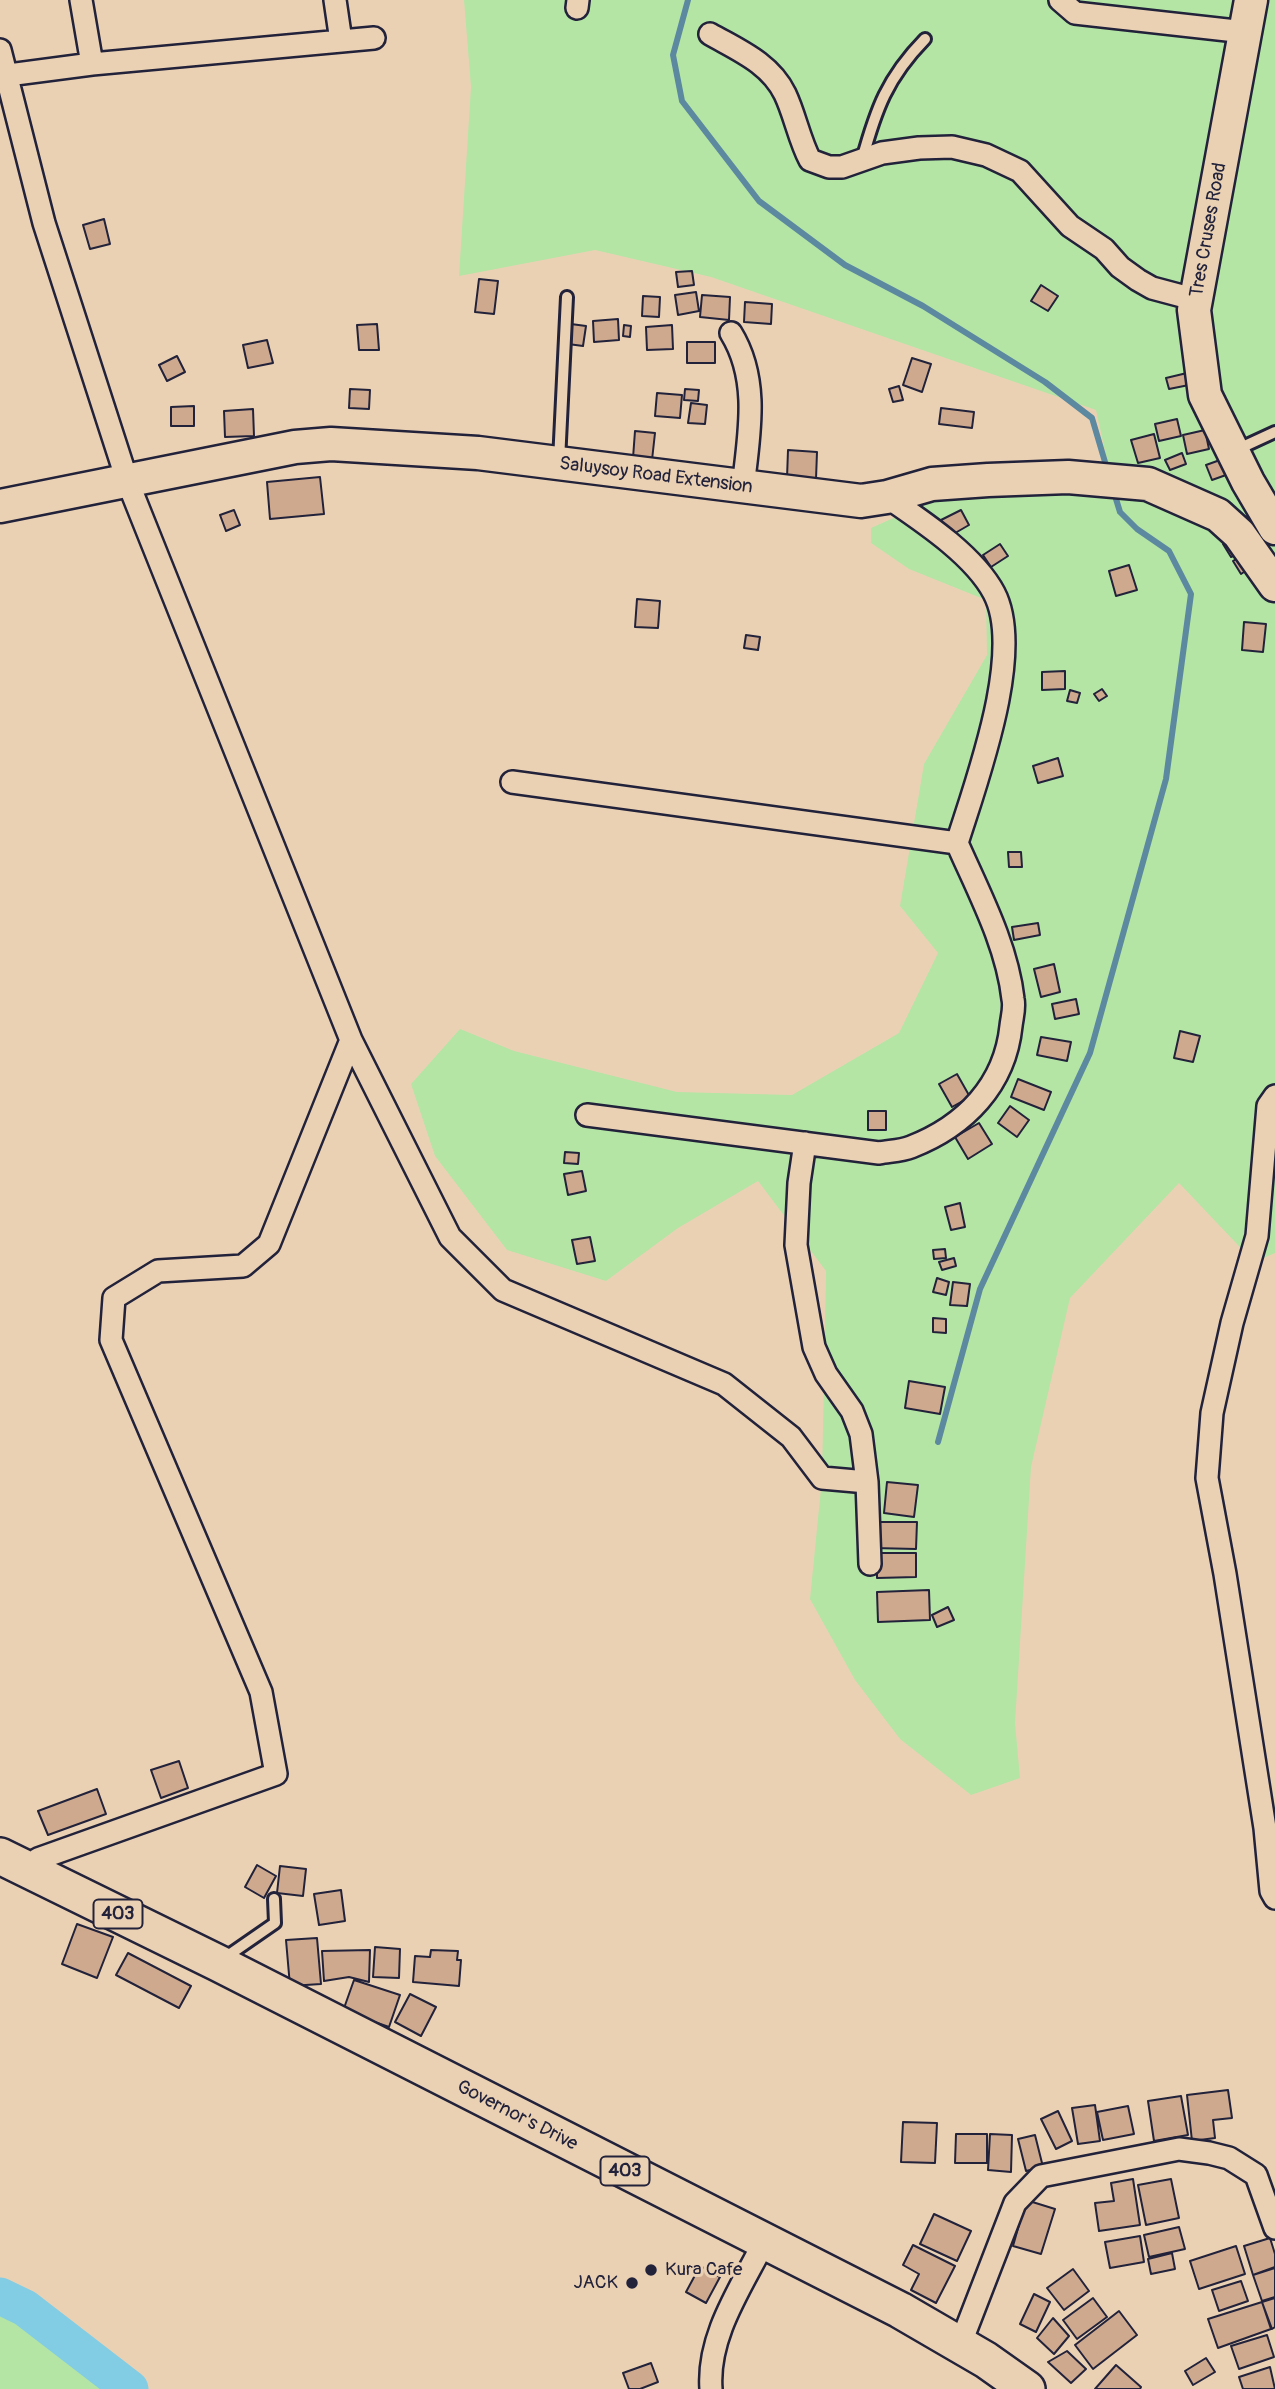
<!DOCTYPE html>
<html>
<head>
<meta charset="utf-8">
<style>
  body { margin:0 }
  canvas { display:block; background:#ebd1b3 }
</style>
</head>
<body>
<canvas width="1275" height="2389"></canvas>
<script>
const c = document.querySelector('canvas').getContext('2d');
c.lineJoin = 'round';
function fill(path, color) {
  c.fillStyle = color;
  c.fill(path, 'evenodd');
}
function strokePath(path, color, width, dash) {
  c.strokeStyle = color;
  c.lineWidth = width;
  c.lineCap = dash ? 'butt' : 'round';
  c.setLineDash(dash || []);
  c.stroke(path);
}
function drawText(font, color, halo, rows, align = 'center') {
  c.font = font + ' Pangolin,sans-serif';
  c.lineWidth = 6;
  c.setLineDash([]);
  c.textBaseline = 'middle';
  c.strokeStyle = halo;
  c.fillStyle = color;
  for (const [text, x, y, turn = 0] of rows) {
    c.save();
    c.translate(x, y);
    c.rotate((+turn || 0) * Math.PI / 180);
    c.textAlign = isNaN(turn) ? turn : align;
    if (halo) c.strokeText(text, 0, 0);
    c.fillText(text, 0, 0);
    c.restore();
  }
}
const green = new Path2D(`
  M 464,0 L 1275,0 L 1275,1253 L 1254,1262 L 1179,1183 L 1070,1298 L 1031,1467 L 1015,1723 L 1020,1778 L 971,1795 L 900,1739 L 855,1680 L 810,1599 L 822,1478 L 826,1271 L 758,1181 L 678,1228 L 606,1281 L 507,1250 L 435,1156 L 411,1084 L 460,1029 L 514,1051 L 677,1092 L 792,1095 L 899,1033 L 938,953 L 900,906 L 924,764 L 987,655 L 986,600 L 909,569 L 871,543 L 871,528 L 945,495 L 1011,491 L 1115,496 L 1096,410 L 711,277 L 595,250 L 459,276 L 471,87 Z
  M 0,2296 L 25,2308 L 130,2389 L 0,2389 Z`);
const stream = new Path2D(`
  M 688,0 L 673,55 L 682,101 L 759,201 L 845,265 L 923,306 L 1045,382 L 1092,418 L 1105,462
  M 938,1442 L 980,1289 L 1090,1053 L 1166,779 L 1191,594 L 1169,551 L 1137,529 L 1120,512 L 1116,499`);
const river = new Path2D(`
  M 0,2296 L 25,2308 L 130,2389`);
const building = new Path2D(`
  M 104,219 L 110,244 L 90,249 L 83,225 Z
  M 692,271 L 694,285 L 678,287 L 676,272 Z
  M 479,279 L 498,281 L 494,314 L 475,312 Z
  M 1041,285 L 1058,296 L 1048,311 L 1031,301 Z
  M 696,292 L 699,311 L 678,315 L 675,295 Z
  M 702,295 L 730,297 L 729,320 L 700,317 Z
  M 643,296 L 660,297 L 659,317 L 642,316 Z
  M 745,302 L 772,304 L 771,324 L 744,322 Z
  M 618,319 L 619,340 L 594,342 L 593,321 Z
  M 377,324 L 379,350 L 359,350 L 357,325 Z
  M 571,324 L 586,326 L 583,346 L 568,344 Z
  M 624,325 L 631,326 L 630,337 L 623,336 Z
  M 672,325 L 673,349 L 647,350 L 646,327 Z
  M 267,340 L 273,363 L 248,368 L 243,345 Z
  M 687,342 L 715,342 L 715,363 L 687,363 Z
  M 177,356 L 185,372 L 167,381 L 159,365 Z
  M 912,358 L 931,364 L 922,392 L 903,385 Z
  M 1187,373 L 1189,385 L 1169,389 L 1166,378 Z
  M 899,386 L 903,400 L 893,402 L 889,389 Z
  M 350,389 L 370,390 L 369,409 L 349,408 Z
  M 685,389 L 699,390 L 698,401 L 684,400 Z
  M 657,393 L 682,395 L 680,418 L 655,416 Z
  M 691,403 L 707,405 L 705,424 L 688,423 Z
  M 194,406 L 194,426 L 171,426 L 171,407 Z
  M 941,408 L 974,412 L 972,428 L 939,424 Z
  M 253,409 L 254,436 L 225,437 L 224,411 Z
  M 1177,419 L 1181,436 L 1159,441 L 1155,424 Z
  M 1205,430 L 1209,449 L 1187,454 L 1183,435 Z
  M 635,431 L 655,433 L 652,460 L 633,458 Z
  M 1154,434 L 1160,458 L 1138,463 L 1131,440 Z
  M 788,450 L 817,452 L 816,479 L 787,478 Z
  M 1182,453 L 1186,464 L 1170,470 L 1165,460 Z
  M 1220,460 L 1226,475 L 1212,480 L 1206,465 Z
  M 320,477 L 324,514 L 270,519 L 267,482 Z
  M 234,510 L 240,525 L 226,531 L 220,515 Z
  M 961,510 L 969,525 L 950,536 L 941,520 Z
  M 1236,535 L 1245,550 L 1231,557 L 1223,544 Z
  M 1000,544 L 1008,556 L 991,567 L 983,555 Z
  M 1247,552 L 1256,564 L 1241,574 L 1233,561 Z
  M 1129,565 L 1137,590 L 1116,596 L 1109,571 Z
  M 637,599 L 660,601 L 658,628 L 635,627 Z
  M 1244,622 L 1266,624 L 1263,652 L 1242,650 Z
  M 746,635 L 760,637 L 758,650 L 744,648 Z
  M 1065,671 L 1065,689 L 1042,690 L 1042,672 Z
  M 1102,689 L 1107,696 L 1099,701 L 1094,694 Z
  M 1070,690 L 1080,693 L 1077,703 L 1067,701 Z
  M 1058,758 L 1063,776 L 1038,783 L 1033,766 Z
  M 1008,852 L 1021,852 L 1022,867 L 1009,867 Z
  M 1038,923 L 1040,935 L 1014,940 L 1012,927 Z
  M 1054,964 L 1060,992 L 1041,997 L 1034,969 Z
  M 1076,999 L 1079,1014 L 1055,1019 L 1052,1004 Z
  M 1180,1031 L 1200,1036 L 1193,1062 L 1174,1058 Z
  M 1041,1037 L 1071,1042 L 1067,1061 L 1037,1055 Z
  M 957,1074 L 970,1097 L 952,1107 L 939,1084 Z
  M 1018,1079 L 1051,1092 L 1044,1110 L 1011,1097 Z
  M 1010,1106 L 1029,1120 L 1017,1137 L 998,1123 Z
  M 868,1111 L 886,1111 L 886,1130 L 868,1130 Z
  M 979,1123 L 992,1144 L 968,1159 L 955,1137 Z
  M 565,1152 L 579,1153 L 578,1164 L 564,1163 Z
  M 582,1171 L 586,1191 L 568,1195 L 564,1174 Z
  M 960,1203 L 965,1227 L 951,1230 L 945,1207 Z
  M 590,1237 L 595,1261 L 577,1264 L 572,1240 Z
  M 945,1249 L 946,1258 L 934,1259 L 933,1250 Z
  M 954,1258 L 956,1266 L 942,1270 L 939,1262 Z
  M 937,1278 L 949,1282 L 946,1295 L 933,1292 Z
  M 953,1282 L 970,1284 L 967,1306 L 950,1305 Z
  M 933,1318 L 946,1319 L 946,1333 L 933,1332 Z
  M 909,1381 L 945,1387 L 940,1414 L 905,1408 Z
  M 887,1482 L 918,1485 L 914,1517 L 884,1513 Z
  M 874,1522 L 917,1522 L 916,1549 L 873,1548 Z
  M 877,1553 L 916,1553 L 916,1577 L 877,1578 Z
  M 929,1590 L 930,1620 L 878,1622 L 877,1592 Z
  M 948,1607 L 954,1620 L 937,1627 L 932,1615 Z
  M 179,1761 L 188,1788 L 161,1798 L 151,1770 Z
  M 97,1789 L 106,1814 L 48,1835 L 38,1811 Z
  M 257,1865 L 276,1876 L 264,1898 L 245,1887 Z
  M 280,1866 L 306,1869 L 303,1896 L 277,1893 Z
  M 341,1890 L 345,1921 L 319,1925 L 314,1894 Z
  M 77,1924 L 113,1937 L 97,1978 L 62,1964 Z
  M 317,1938 L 321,1984 L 290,1986 L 286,1940 Z
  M 375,1947 L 400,1949 L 399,1978 L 373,1977 Z
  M 370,1950 L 369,1982 L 349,1977 L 324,1981 L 322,1951 Z
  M 431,1950 L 458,1951 L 457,1960 L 461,1960 L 459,1986 L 413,1982 L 415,1956 L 430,1957 Z
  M 128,1953 L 191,1986 L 179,2008 L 116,1975 Z
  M 354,1980 L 400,1995 L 389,2027 L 343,2011 Z
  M 410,1994 L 436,2007 L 421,2036 L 395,2022 Z
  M 1228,2090 L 1232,2118 L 1213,2120 L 1215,2138 L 1192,2141 L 1187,2095 Z
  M 1181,2096 L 1188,2135 L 1154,2141 L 1148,2101 Z
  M 1095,2105 L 1100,2141 L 1078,2144 L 1072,2108 Z
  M 1128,2106 L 1134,2134 L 1103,2140 L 1097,2112 Z
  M 1058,2111 L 1072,2141 L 1056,2149 L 1041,2119 Z
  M 903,2122 L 937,2123 L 935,2163 L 901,2162 Z
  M 956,2134 L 987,2134 L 987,2163 L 955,2163 Z
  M 990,2134 L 1012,2135 L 1011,2172 L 988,2170 Z
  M 1035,2135 L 1043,2167 L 1026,2171 L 1018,2139 Z
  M 1133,2179 L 1140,2225 L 1099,2231 L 1095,2203 L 1114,2201 L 1111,2183 Z
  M 1171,2179 L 1179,2218 L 1146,2225 L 1138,2185 Z
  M 1026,2200 L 1055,2209 L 1041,2254 L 1013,2246 Z
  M 934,2214 L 971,2231 L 957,2261 L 920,2244 Z
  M 1179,2227 L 1185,2249 L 1149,2257 L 1144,2235 Z
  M 1140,2236 L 1144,2262 L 1110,2268 L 1105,2242 Z
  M 1270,2238 L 1275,2254 L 1275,2268 L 1253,2275 L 1244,2246 Z
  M 913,2245 L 955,2266 L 936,2303 L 911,2290 L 919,2274 L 903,2265 Z
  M 1236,2246 L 1245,2274 L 1199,2289 L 1190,2261 Z
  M 1172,2253 L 1175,2269 L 1151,2274 L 1148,2259 Z
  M 700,2266 L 720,2277 L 706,2303 L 686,2292 Z
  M 1275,2267 L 1275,2297 L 1262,2301 L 1253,2275 Z
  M 1073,2269 L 1089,2291 L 1064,2310 L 1047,2288 Z
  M 1241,2281 L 1248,2301 L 1219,2311 L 1212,2290 Z
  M 1034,2294 L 1050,2302 L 1036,2332 L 1020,2324 Z
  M 1093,2298 L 1107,2317 L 1077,2339 L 1063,2320 Z
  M 1275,2298 L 1275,2327 L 1272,2329 L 1262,2302 Z
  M 1262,2302 L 1271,2329 L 1218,2348 L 1208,2319 Z
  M 1119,2311 L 1137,2335 L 1093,2369 L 1075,2345 Z
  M 1053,2318 L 1069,2336 L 1054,2354 L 1037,2338 Z
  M 1267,2335 L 1274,2357 L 1239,2369 L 1231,2346 Z
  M 1067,2351 L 1086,2369 L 1071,2383 L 1048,2362 Z
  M 1206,2358 L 1215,2372 L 1193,2385 L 1185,2371 Z
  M 651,2363 L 658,2382 L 640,2389 L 629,2389 L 623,2373 Z
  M 1116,2365 L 1141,2387 L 1140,2389 L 1095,2389 Z
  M 1270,2367 L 1275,2389 L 1243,2389 L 1239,2377 Z`);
const lane = new Path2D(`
  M 862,160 C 876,109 887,78 925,39
  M 1236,450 L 1275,432
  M 559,461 L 567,297
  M 223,1959 L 275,1923 L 274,1899`);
const street = new Path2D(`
  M 81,0 L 92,64
  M 335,0 L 341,41
  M 1060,0 L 1075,13 L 1245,32
  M 577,8 L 578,0
  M 710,34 C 738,50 770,63 785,94 C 795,115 799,139 810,160 L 829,167 L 842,167 L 882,153 L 919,148 L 952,147 L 986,155 L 1020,171 L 1070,226 L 1104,249 L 1120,267 L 1138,280 L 1152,288 L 1197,300
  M 0,50 L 44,223 L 127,480 L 351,1040 L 450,1237 L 503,1290 L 724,1384 L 791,1437 L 822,1478 L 867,1482
  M 0,76 L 92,64 L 374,38
  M 731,333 C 760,380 749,435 743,487
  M 512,782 L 957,843
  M 1275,1096 L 1268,1106 L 1257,1236 L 1232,1323 L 1212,1413 L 1207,1478 L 1225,1574 L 1265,1828 L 1271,1891 L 1275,1898
  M 587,1115 L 879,1153 C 889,1151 901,1151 911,1147 C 965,1126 1005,1085 1011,1026 C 1012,1017 1015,1008 1013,999 C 1007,945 979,893 957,843 C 976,782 1025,652 994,593 C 974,555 922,521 887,497
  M 805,1143 L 799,1183 L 796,1245 L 814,1347 L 826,1374 L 852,1411 L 861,1434 L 867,1482 L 870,1564
  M 30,1872 L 38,1859 L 276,1774 L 261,1692 L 111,1340 L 114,1298 L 158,1271 L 243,1266 L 269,1244 L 351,1040
  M 960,2345 L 1015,2203 L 1041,2176 L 1179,2149 L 1209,2153 L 1229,2158 L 1256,2175 L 1275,2228
  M 711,2389 C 707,2336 741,2288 764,2242`);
const secondary = new Path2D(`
  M 1251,0 L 1194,310 L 1205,395 L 1248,482 L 1275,528
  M 0,506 L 295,447 L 331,444 L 478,453 L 861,501 L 887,497 L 932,484 L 988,480 L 1068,477 L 1148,484 L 1218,515 L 1239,534 L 1275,585`);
const primary = new Path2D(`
  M 0,1856 L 218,1963 L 900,2310 L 986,2360 L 1027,2389`);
const markers = [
  [651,2270,7,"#22223b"],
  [632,2283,7,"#22223b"]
];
const shields = [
  [118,1914,49],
  [625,2171,49]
];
const shieldNames = [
  ["403",118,1914],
  ["403",625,2171]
];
const streetNames = [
  ["Tres Cruses Road",1209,230,-80],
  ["Saluysoy Road Extension",656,476,7],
  ["Governor's Drive",517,2116,27]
];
const poiNames = [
  ["Kura Cafe",665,2270],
  ["JACK",618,2283,"right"]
];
fill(green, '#b4e5a5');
strokePath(stream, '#5c89a0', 6);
strokePath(river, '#83cde4', 37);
fill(building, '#cea98d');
strokePath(building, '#22223b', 2);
strokePath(lane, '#22223b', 16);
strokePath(street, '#22223b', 26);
strokePath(secondary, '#22223b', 37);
strokePath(primary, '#22223b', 40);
strokePath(lane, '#ebd1b3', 10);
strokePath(street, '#ebd1b3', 21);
strokePath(secondary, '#ebd1b3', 32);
strokePath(primary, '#ebd1b3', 35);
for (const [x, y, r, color] of markers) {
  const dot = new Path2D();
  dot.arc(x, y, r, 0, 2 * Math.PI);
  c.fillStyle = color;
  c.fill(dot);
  strokePath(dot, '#ebd1b3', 2.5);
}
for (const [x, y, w] of shields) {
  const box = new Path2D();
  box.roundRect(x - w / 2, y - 14.5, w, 29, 5);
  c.fillStyle = '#ebd1b3';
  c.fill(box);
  strokePath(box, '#22223b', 2);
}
drawText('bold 18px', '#22223b', null, shieldNames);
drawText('19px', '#22223b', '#ebd1b3', streetNames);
drawText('19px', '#22223b', '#ebd1b3', poiNames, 'left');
</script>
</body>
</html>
